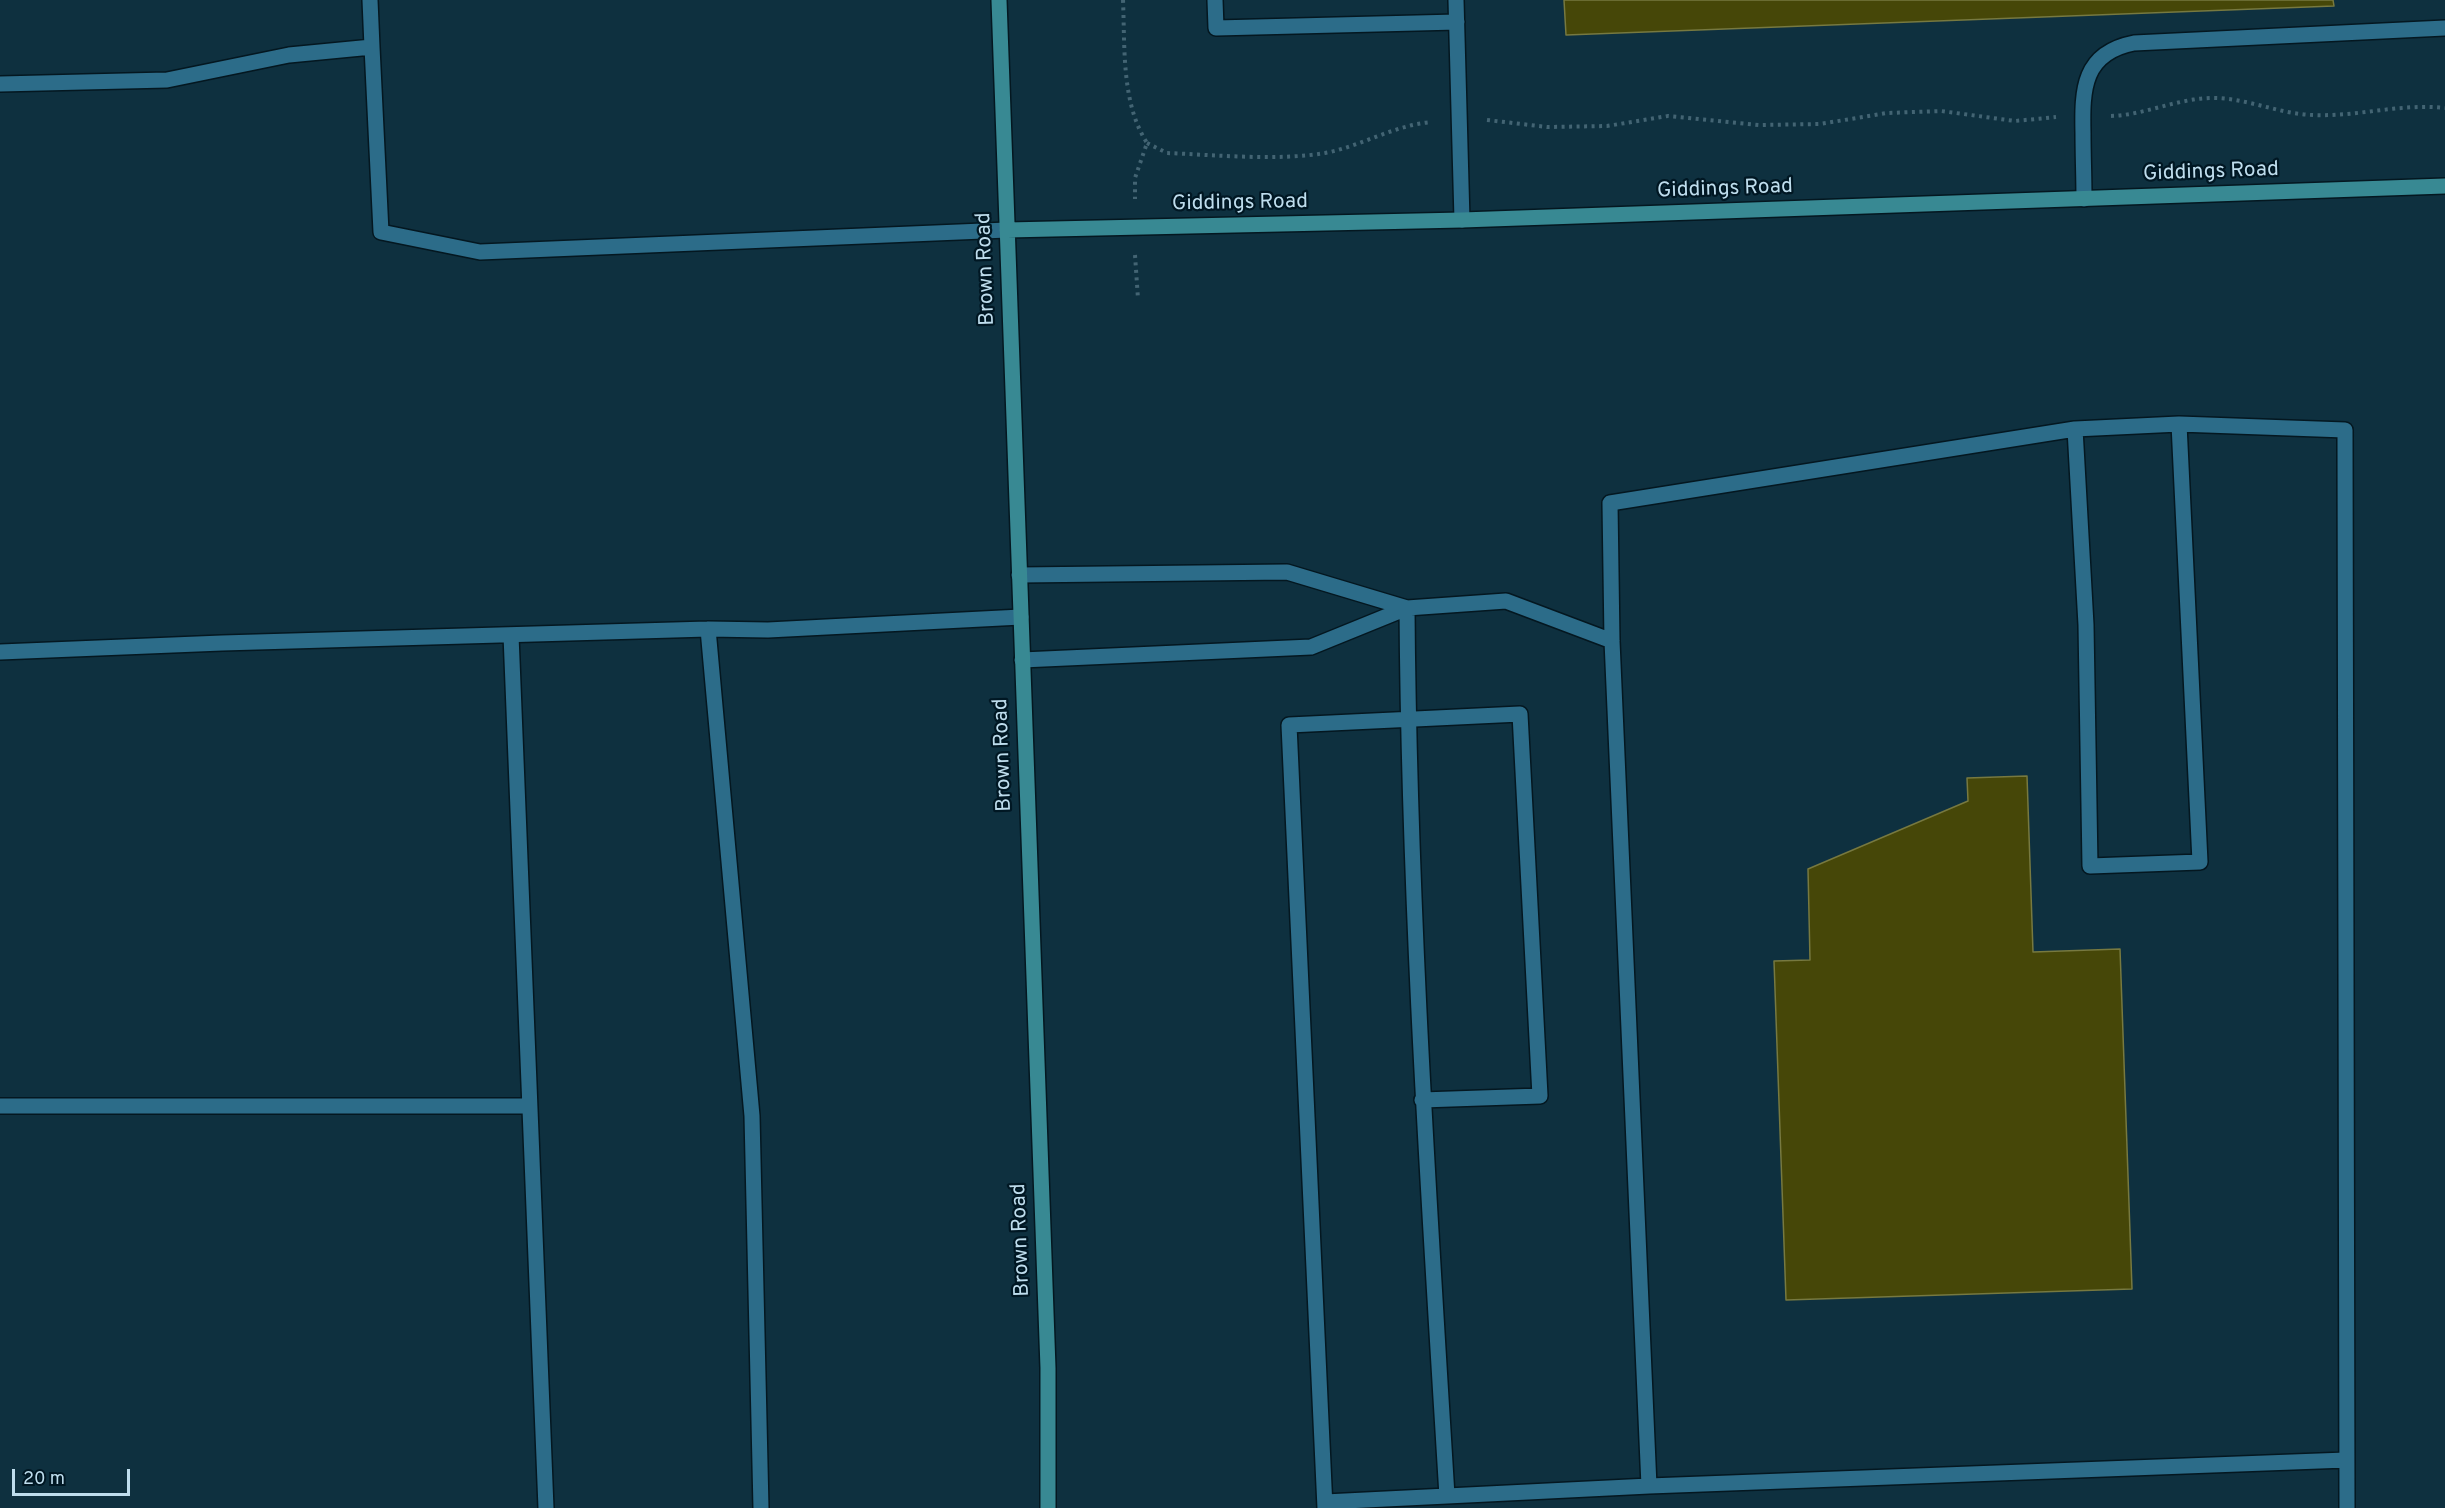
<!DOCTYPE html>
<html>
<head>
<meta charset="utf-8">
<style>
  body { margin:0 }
  #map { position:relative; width:2445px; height:1508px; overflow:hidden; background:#0e303f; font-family:Overpass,sans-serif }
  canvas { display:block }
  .scale { position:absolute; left:12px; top:1469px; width:118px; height:27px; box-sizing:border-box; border:3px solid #bedded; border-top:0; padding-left:8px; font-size:18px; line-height:21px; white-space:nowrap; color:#bedded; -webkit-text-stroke:4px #001723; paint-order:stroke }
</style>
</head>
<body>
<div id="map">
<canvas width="2445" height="1508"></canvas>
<div class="scale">20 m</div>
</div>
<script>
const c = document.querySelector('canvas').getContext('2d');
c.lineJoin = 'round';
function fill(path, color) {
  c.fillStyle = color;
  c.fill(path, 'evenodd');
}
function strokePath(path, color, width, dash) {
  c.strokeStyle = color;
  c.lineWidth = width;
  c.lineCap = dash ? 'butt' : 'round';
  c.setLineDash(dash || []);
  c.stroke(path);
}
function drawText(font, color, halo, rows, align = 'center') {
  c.font = font + ' Overpass,sans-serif';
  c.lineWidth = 4.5;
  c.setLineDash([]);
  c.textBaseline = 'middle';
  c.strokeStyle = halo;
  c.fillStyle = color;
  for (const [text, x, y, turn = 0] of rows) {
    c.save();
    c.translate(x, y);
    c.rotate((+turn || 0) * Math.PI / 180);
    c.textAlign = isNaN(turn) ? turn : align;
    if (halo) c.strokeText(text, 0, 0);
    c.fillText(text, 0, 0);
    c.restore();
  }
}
const building = new Path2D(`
  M 1564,0 L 2333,0 L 2334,6 L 1566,35 Z
  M 2027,776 L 2033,952 L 2120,949 L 2132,1289 L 1786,1300 L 1774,961 L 1810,960 L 1808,869 L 1968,801 L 1967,778 Z`);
const path = new Path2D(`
  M 1123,0 C 1125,46 1121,103 1147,143 L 1135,178 L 1135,199
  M 2111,116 C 2144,115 2176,99 2210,98 C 2245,97 2278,114 2313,115 C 2358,117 2400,103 2445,108
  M 1487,120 L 1547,127 L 1607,126 L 1668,116 L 1759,125 L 1820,124 L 1887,113 L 1941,111 L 2015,121 L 2056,117
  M 1147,143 L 1167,153 C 1215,155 1279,161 1325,153 C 1362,146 1394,125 1432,122
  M 1135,255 L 1138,299`);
const lane = new Path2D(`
  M 1215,0 L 1216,28 L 1457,22
  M 1456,0 L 1462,220
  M 372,47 L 381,232 L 480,252 L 1007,230
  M 0,84 L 167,80 L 289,55 L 372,47 L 370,0
  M 2084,199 C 2084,177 2083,155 2083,133 C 2082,89 2083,53 2134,43 L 2445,28
  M 2075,429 L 2086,625 L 2090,866 L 2200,862 L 2179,424
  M 1019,575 L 1287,572 L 1407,608
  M 708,629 L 752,1116 L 761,1508
  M 511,635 L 546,1508
  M 0,652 L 222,643 L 708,629 L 768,630 L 1021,617
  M 1022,660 L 1311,647 L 1407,608
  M 0,1106 L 529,1106
  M 1649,1486 L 2346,1460
  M 1447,1496 L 1649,1486 L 1612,641 L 1610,503 L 2075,429 L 2179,424 L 2345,430 L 2347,1508
  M 1325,1502 L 1447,1496 C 1429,1200 1409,904 1407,608 L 1506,601 L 1612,641
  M 1325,1508 L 1289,725 L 1520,714 L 1540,1096 L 1422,1100`);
const secondary = new Path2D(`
  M 999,0 L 1048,1368 L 1048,1508
  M 1007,230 L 1462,220 L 2445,186`);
const streetNames = [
  ["Giddings Road",2211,173,-2],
  ["Giddings Road",1725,190,-2],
  ["Giddings Road",1240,204,-1],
  ["Brown Road",987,269,-92],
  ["Brown Road",1004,755,-92],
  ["Brown Road",1022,1240,-92]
];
fill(building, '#464708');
strokePath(building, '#777940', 1.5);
strokePath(lane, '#041720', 18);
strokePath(secondary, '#041720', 18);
strokePath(path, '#436473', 4, [3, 4.5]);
strokePath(lane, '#2c6c89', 15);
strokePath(secondary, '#388993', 15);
drawText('21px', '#bedded', '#001723', streetNames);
</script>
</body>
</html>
